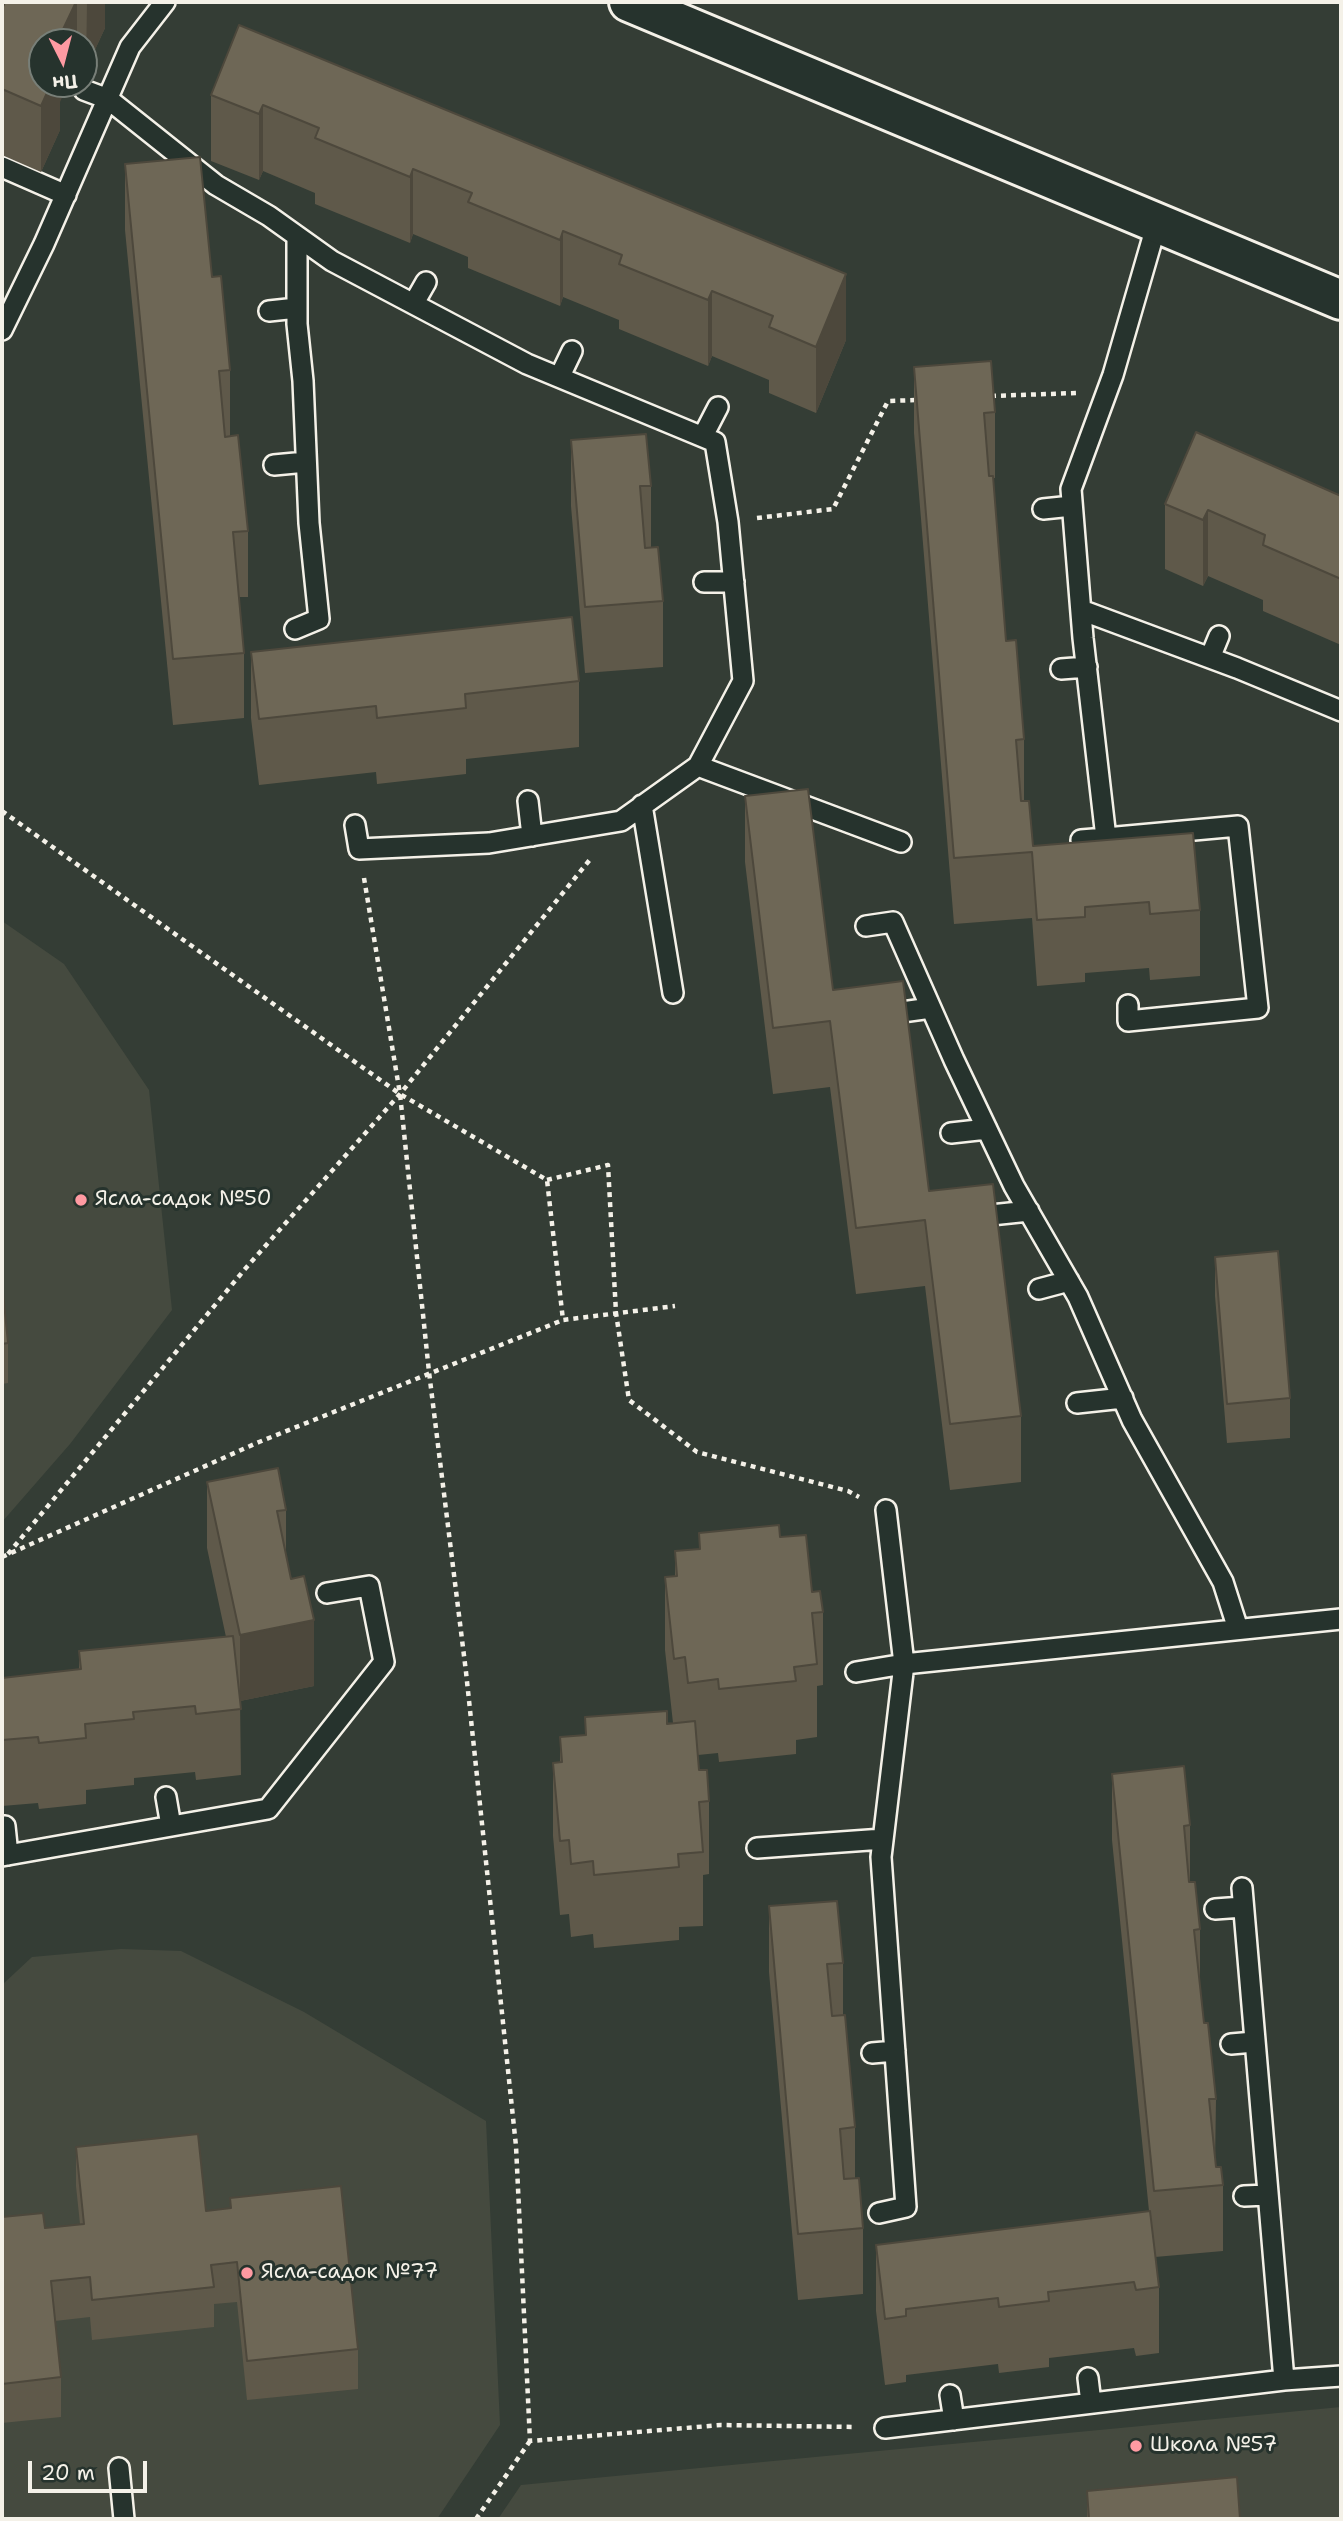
<!DOCTYPE html>
<html>
<head>
<meta charset="utf-8">
<style>
  body { margin:0 }
  #map { position:relative; width:1343px; height:2521px; overflow:hidden; background:#343d35; font-family:"Shantell Sans",sans-serif }
  canvas { display:block }
  .frame { position:absolute; inset:0; border:4px solid #f4f1e8; pointer-events:none }
  .north { position:absolute; left:28px; top:28px; width:70px; height:70px; box-sizing:border-box; background:#26332d; border:2px solid #787f78; border-radius:50%; rotate:174deg; font-size:19px; font-weight:700; line-height:28px; text-align:center; color:#f4f1e8 }
  .north::after { content:''; display:block; margin:auto; width:24px; height:32px; background:#ff9aa2; clip-path:polygon(50% 0,100% 100%,50% 72%,0 100%) }
  .scale { position:absolute; left:28px; top:2461px; width:119px; height:32px; box-sizing:border-box; border:4px solid #f4f1e8; border-top:0; padding-left:9px; font-size:21px; line-height:24px; white-space:nowrap; color:#f4f1e8; -webkit-text-stroke:5px #26332d; paint-order:stroke }
</style>
</head>
<body>
<div id="map">
<canvas width="1343" height="2521"></canvas>
<div class="frame"></div>
<div class="north">Пн</div>
<div class="scale">20 m</div>
</div>
<script>
const c = document.querySelector('canvas').getContext('2d');
c.lineJoin = 'round';
function fill(path, color) {
  c.fillStyle = color;
  c.fill(path, 'evenodd');
}
function strokePath(path, color, width, dash) {
  c.strokeStyle = color;
  c.lineWidth = width;
  c.lineCap = dash ? 'butt' : 'round';
  c.setLineDash(dash || []);
  c.stroke(path);
}
function drawText(font, color, halo, rows, align = 'center') {
  c.font = font + ' "Shantell Sans",sans-serif';
  c.lineWidth = 6;
  c.setLineDash([]);
  c.textBaseline = 'middle';
  c.strokeStyle = halo;
  c.fillStyle = color;
  for (const [text, x, y, turn = 0] of rows) {
    c.save();
    c.translate(x, y);
    c.rotate((+turn || 0) * Math.PI / 180);
    c.textAlign = isNaN(turn) ? turn : align;
    if (halo) c.strokeText(text, 0, 0);
    c.fillText(text, 0, 0);
    c.restore();
  }
}
const built = new Path2D(`
  M 2,921 L 64,964 L 149,1090 L 172,1310 L 70,1444 L 2,1522 Z
  M 121,1949 L 181,1951 L 304,2012 L 486,2121 L 500,2425 L 437,2519 L 2,2519 L 2,1985 L 32,1957 Z
  M 1341,2407 L 1341,2519 L 498,2519 L 521,2485 Z`);
const path = new Path2D(`
  M 991,396 L 1076,393
  M 757,518 L 833,509 L 888,401 L 919,400
  M 2,811 L 400,1094 L 547,1180 L 563,1320 L 675,1306
  M 364,878 L 400,1094 L 429,1372 L 466,1672 L 516,2146 L 530,2441 L 721,2425 L 855,2427
  M 547,1180 L 608,1165 L 616,1313 L 629,1400 L 697,1452 L 848,1491 L 859,1497
  M 8,1554 L 245,1269 L 400,1094 L 592,857
  M 2,1557 L 259,1442 L 563,1320
  M 476,2519 L 530,2441`);
const lane = new Path2D(`
  M 84,90 L 108,99 L 216,185 L 269,216 L 332,261 L 527,364 L 715,442 L 728,522 L 743,681 L 698,766 L 621,821 L 489,843 L 359,849 L 355,825
  M 2,167 L 66,195
  M 414,303 L 426,282
  M 269,311 L 297,308
  M 2,330 L 44,244 L 130,47 L 165,2
  M 560,376 L 572,351
  M 703,436 L 718,407
  M 274,465 L 306,462
  M 1043,509 L 1072,506
  M 704,582 L 734,582
  M 1081,610 L 1237,668 L 1341,711
  M 295,629 L 319,619 L 309,523 L 303,381 L 297,324 L 297,237
  M 1210,658 L 1219,636
  M 1061,669 L 1087,667
  M 698,766 L 901,842
  M 528,801 L 532,836
  M 642,805 L 673,993
  M 1081,840 L 1106,838
  M 866,926 L 893,922 L 954,1060 L 1014,1186 L 1078,1297 L 1132,1420 L 1223,1582 L 1238,1629
  M 1128,1005 L 1128,1021 L 1258,1008 L 1238,826 L 1106,838 L 1083,638 L 1071,489 L 1113,375 L 1157,223
  M 902,1012 L 931,1008
  M 951,1133 L 987,1129
  M 991,1215 L 1029,1211
  M 1039,1289 L 1069,1281
  M 1077,1403 L 1123,1398
  M 856,1672 L 904,1664 L 886,1510
  M 166,1797 L 171,1826
  M 5,1826 L 8,1855
  M 757,1848 L 883,1839
  M 2,1856 L 268,1809 L 384,1662 L 369,1586 L 327,1593
  M 1242,1888 L 1284,2380
  M 1215,1909 L 1243,1907
  M 1231,2044 L 1254,2042
  M 872,2053 L 895,2051
  M 1244,2196 L 1267,2195
  M 879,2213 L 906,2207 L 881,1857 L 904,1664 L 1341,1619
  M 1088,2378 L 1091,2403
  M 950,2395 L 954,2420
  M 885,2428 L 1284,2380 L 1341,2376
  M 119,2468 L 124,2519`);
const street = new Path2D(`
  M 629,2 L 1341,300`);
const wall = new Path2D(`
  M 4,2 L 105,2 L 105,28 L 86,69 L 84,68 L 84,42 L 42,42 L 60,102 L 60,130 L 41,172 L 2,155 L 2,9 Z
  M 239,25 L 846,340 L 816,413 L 769,393 L 769,380 L 712,356 L 708,366 L 619,329 L 619,320 L 563,297 L 560,306 L 468,268 L 468,257 L 413,234 L 410,243 L 315,204 L 315,193 L 263,171 L 259,180 L 211,161 L 211,95 Z
  M 125,164 L 212,277 L 230,370 L 230,436 L 248,531 L 248,597 L 239,597 L 244,653 L 244,718 L 173,725 L 125,230 Z
  M 914,367 L 995,412 L 995,478 L 993,478 L 1006,641 L 1024,739 L 1024,801 L 1033,846 L 1200,910 L 1200,976 L 1150,980 L 1149,968 L 1085,973 L 1085,982 L 1037,986 L 1032,918 L 954,924 L 914,433 Z
  M 571,440 L 651,486 L 651,548 L 663,601 L 663,667 L 585,673 L 571,506 Z
  M 1341,496 L 1341,645 L 1263,611 L 1263,600 L 1208,576 L 1203,586 L 1165,569 L 1165,504 Z
  M 251,652 L 579,681 L 579,747 L 466,759 L 466,774 L 377,784 L 376,772 L 259,785 L 251,718 Z
  M 745,796 L 833,990 L 929,1191 L 1021,1416 L 1021,1482 L 950,1490 L 925,1286 L 856,1294 L 830,1087 L 773,1094 L 745,862 Z
  M 1215,1257 L 1290,1398 L 1290,1438 L 1227,1443 L 1215,1296 Z
  M 2,1283 L 8,1343 L 8,1383 L 2,1384 Z
  M 207,1482 L 286,1510 L 286,1554 L 314,1686 L 240,1701 L 241,1775 L 196,1780 L 195,1772 L 134,1778 L 134,1785 L 86,1790 L 86,1804 L 39,1809 L 38,1803 L 2,1806 L 2,1678 L 79,1669 L 79,1651 L 226,1637 L 207,1548 Z
  M 699,1533 L 780,1537 L 812,1592 L 823,1612 L 823,1685 L 817,1686 L 817,1737 L 796,1740 L 796,1754 L 719,1762 L 718,1753 L 698,1755 L 699,1770 L 709,1801 L 709,1874 L 703,1875 L 703,1926 L 679,1927 L 679,1940 L 594,1948 L 593,1934 L 571,1937 L 569,1914 L 560,1915 L 553,1836 L 553,1763 L 560,1762 L 560,1737 L 585,1735 L 585,1717 L 673,1723 L 665,1650 L 665,1577 L 675,1576 L 675,1551 L 699,1549 Z
  M 1112,1774 L 1190,1825 L 1190,1882 L 1200,1929 L 1200,1983 L 1204,2023 L 1216,2099 L 1215,2165 L 1223,2185 L 1223,2251 L 1155,2257 L 1159,2287 L 1159,2353 L 1136,2356 L 1134,2348 L 1049,2358 L 1049,2367 L 999,2373 L 998,2364 L 906,2375 L 906,2382 L 885,2385 L 876,2311 L 876,2245 L 1149,2211 L 1112,1840 Z
  M 769,1906 L 843,1963 L 843,2015 L 855,2127 L 855,2178 L 863,2228 L 863,2294 L 798,2300 L 769,1972 Z
  M 76,2147 L 206,2211 L 230,2208 L 230,2198 L 358,2349 L 358,2389 L 247,2400 L 237,2302 L 214,2304 L 214,2327 L 92,2340 L 90,2317 L 55,2321 L 61,2377 L 61,2417 L 2,2423 L 2,2217 L 45,2228 L 80,2224 L 76,2186 Z
  M 1087,2491 L 1240,2519 L 1087,2519 Z`);
const shadedWall = new Path2D(`
  M 76,2 L 77,2 L 77,42 L 57,42 Z
  M 87,2 L 105,2 L 105,28 L 86,69 Z
  M 49,84 L 68,84 L 60,102 L 60,130 L 41,172 L 41,106 Z
  M 263,105 L 263,171 L 259,180 L 259,114 Z
  M 413,169 L 413,234 L 410,243 L 410,177 Z
  M 563,231 L 563,297 L 560,306 L 560,240 Z
  M 846,274 L 846,340 L 816,413 L 816,347 Z
  M 712,291 L 712,356 L 708,366 L 708,300 Z
  M 1208,510 L 1208,576 L 1203,586 L 1203,520 Z
  M 314,1620 L 314,1686 L 240,1701 L 240,1635 Z`);
const building = new Path2D(`
  M 5,2 L 76,2 L 57,42 L 42,42 L 42,84 L 51,84 L 41,106 L 2,89 L 2,9 Z
  M 239,25 L 846,274 L 816,347 L 769,327 L 773,316 L 712,291 L 708,300 L 619,264 L 622,255 L 563,231 L 560,240 L 468,202 L 472,193 L 413,169 L 410,177 L 315,138 L 319,128 L 263,105 L 259,114 L 211,95 Z
  M 200,157 L 212,277 L 221,276 L 230,370 L 219,371 L 225,437 L 238,435 L 248,531 L 233,532 L 244,653 L 173,659 L 125,164 Z
  M 991,361 L 995,412 L 984,413 L 989,476 L 993,476 L 1006,641 L 1016,640 L 1024,739 L 1016,740 L 1021,801 L 1029,801 L 1033,846 L 1193,833 L 1200,910 L 1150,914 L 1149,902 L 1085,907 L 1085,917 L 1037,920 L 1032,852 L 954,858 L 914,367 Z
  M 1196,432 L 1341,496 L 1341,579 L 1263,545 L 1265,535 L 1208,510 L 1203,520 L 1165,504 Z
  M 646,434 L 651,486 L 640,486 L 645,548 L 658,547 L 663,601 L 585,607 L 571,440 Z
  M 572,617 L 579,681 L 465,694 L 466,708 L 377,718 L 376,706 L 259,719 L 251,652 Z
  M 808,789 L 833,990 L 903,981 L 929,1191 L 993,1184 L 1021,1416 L 950,1424 L 925,1220 L 856,1228 L 830,1021 L 773,1028 L 745,796 Z
  M 1278,1251 L 1290,1398 L 1227,1404 L 1215,1257 Z
  M 2,1283 L 8,1343 L 2,1344 Z
  M 278,1468 L 286,1510 L 277,1511 L 291,1579 L 304,1576 L 314,1620 L 240,1635 L 207,1482 Z
  M 779,1525 L 780,1537 L 806,1535 L 812,1592 L 820,1591 L 823,1612 L 812,1613 L 817,1664 L 794,1667 L 796,1681 L 719,1689 L 718,1679 L 688,1683 L 685,1657 L 674,1659 L 665,1577 L 677,1576 L 675,1551 L 700,1549 L 699,1533 Z
  M 233,1636 L 241,1709 L 196,1714 L 195,1706 L 133,1712 L 134,1719 L 85,1724 L 86,1738 L 39,1743 L 38,1737 L 2,1740 L 2,1678 L 81,1669 L 79,1651 Z
  M 667,1711 L 667,1724 L 695,1721 L 699,1770 L 707,1770 L 709,1801 L 699,1802 L 703,1852 L 678,1854 L 679,1867 L 594,1875 L 593,1861 L 571,1864 L 569,1840 L 560,1841 L 553,1763 L 562,1762 L 560,1737 L 586,1735 L 585,1717 Z
  M 1184,1766 L 1190,1825 L 1184,1826 L 1189,1882 L 1195,1882 L 1200,1929 L 1194,1930 L 1204,2023 L 1208,2023 L 1216,2099 L 1209,2099 L 1216,2167 L 1221,2167 L 1223,2185 L 1154,2191 L 1112,1774 Z
  M 837,1901 L 843,1963 L 827,1964 L 832,2016 L 845,2015 L 855,2127 L 840,2129 L 844,2179 L 859,2178 L 863,2228 L 798,2234 L 769,1906 Z
  M 198,2134 L 206,2211 L 231,2208 L 230,2198 L 341,2186 L 358,2349 L 247,2361 L 237,2262 L 211,2265 L 214,2287 L 92,2300 L 90,2277 L 51,2281 L 61,2377 L 2,2384 L 2,2217 L 43,2213 L 45,2228 L 84,2224 L 76,2147 Z
  M 1150,2211 L 1159,2287 L 1136,2290 L 1134,2282 L 1048,2292 L 1049,2301 L 999,2307 L 998,2298 L 906,2309 L 906,2316 L 885,2319 L 876,2245 Z
  M 1237,2477 L 1240,2519 L 1089,2519 L 1087,2491 Z`);
const markers = [
  [81,1200,7,"#ff9aa2"],
  [247,2273,7,"#ff9aa2"],
  [1136,2446,7,"#ff9aa2"]
];
const poiNames = [
  ["Ясла-садок №50",95,1200],
  ["Ясла-садок №77",261,2273],
  ["Школа №57",1150,2446]
];
fill(built, '#454a3f');
strokePath(lane, '#f4f1e8', 24);
strokePath(street, '#f4f1e8', 44);
strokePath(path, '#f4f1e8', 4.5, [5, 5]);
strokePath(lane, '#26332d', 19);
strokePath(street, '#26332d', 38);
fill(wall, '#5f594a');
fill(shadedWall, '#4d483c');
fill(building, '#6e6756');
strokePath(building, '#4d483c', 2);
for (const [x, y, r, color] of markers) {
  const dot = new Path2D();
  dot.arc(x, y, r, 0, 2 * Math.PI);
  c.fillStyle = color;
  c.fill(dot);
  strokePath(dot, '#26332d', 2.5);
}
drawText('21px', '#f4f1e8', '#26332d', poiNames, 'left');
</script>
</body>
</html>
